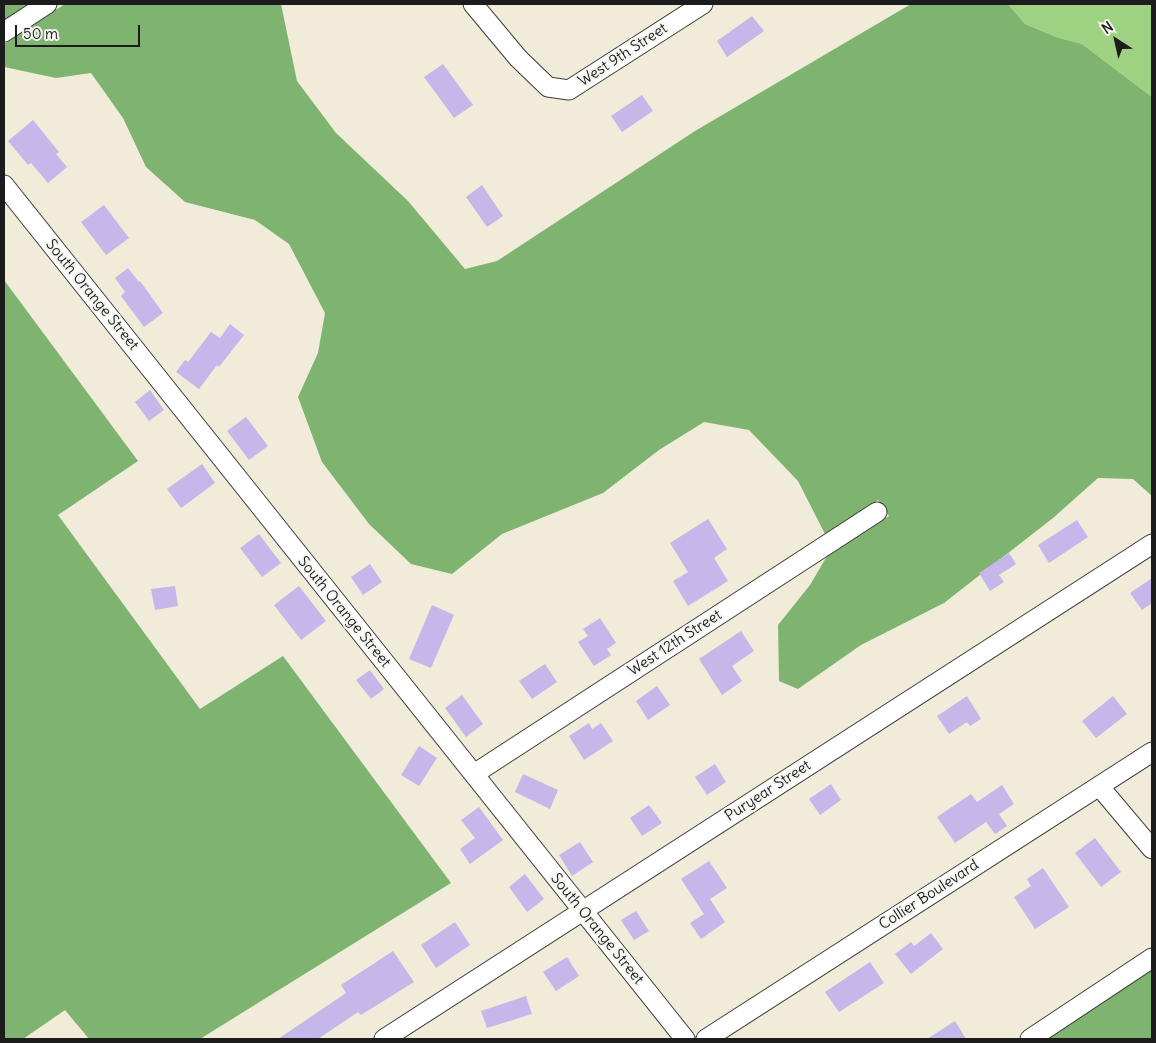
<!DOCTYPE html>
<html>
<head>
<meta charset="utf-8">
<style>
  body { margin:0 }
  #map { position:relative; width:1156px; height:1043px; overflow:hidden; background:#f1ebda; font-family:Delius,sans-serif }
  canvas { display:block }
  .frame { position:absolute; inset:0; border:5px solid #1c1c1c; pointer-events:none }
  .north { position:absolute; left:1091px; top:15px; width:50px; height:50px; -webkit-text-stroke:4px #f6f6f2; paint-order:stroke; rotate:325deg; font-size:14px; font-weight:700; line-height:20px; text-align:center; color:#1c1c1c }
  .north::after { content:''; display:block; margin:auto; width:18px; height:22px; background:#1c1c1c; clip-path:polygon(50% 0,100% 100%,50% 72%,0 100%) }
  .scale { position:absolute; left:15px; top:25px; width:125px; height:22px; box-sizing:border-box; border:2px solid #1c1c1c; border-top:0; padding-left:6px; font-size:15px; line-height:18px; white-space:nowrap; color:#1c1c1c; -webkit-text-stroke:4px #f6f6f2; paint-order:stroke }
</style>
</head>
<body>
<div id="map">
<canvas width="1156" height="1043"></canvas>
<div class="frame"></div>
<div class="north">N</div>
<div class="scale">50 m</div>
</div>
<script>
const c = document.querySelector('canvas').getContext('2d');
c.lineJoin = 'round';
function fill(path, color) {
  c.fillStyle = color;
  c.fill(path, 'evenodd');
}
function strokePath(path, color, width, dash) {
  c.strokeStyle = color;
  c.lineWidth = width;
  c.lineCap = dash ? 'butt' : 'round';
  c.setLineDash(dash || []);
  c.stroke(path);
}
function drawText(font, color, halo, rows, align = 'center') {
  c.font = font + ' Delius,sans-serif';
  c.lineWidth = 4.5;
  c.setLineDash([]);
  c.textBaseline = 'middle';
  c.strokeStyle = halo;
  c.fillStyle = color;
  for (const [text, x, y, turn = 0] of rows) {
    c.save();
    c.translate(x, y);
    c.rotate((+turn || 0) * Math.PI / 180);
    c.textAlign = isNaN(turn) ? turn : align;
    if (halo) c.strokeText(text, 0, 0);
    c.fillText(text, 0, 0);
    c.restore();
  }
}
const green = new Path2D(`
  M 1008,4 L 1152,4 L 1152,97 L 1082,44 L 1056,37 L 1025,24 Z`);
const forest = new Path2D(`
  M 4,4 L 28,4 L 4,21 Z
  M 65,4 L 281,4 L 297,81 L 336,133 L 408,201 L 465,269 L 497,261 L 695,131 L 911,4 L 1008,4 L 1025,24 L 1056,37 L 1082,44 L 1152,97 L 1152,496 L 1133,479 L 1098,478 L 1053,518 L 944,603 L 861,645 L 798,689 L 779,681 L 778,625 L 810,585 L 827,556 L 889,516 L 878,500 L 825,534 L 798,481 L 749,430 L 704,422 L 659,450 L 603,493 L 502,534 L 452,574 L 411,564 L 369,524 L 322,462 L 298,397 L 318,353 L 325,313 L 289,244 L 255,220 L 185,202 L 146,167 L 123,118 L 91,73 L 56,78 L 4,67 L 4,44 L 36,22 Z
  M 4,280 L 138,461 L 58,515 L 200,709 L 283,656 L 451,883 L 200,1039 L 89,1039 L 65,1010 L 23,1039 L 4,1039 Z
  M 1152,970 L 1152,1039 L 1048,1039 Z`);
const building = new Path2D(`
  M 752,16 L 764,31 L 727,57 L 717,41 Z
  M 443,64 L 473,105 L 454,118 L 424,77 Z
  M 642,95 L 653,111 L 622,132 L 611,116 Z
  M 33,120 L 59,152 L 56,154 L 67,167 L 48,183 L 31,163 L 28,165 L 8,141 Z
  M 482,185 L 503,216 L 487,227 L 466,197 Z
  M 104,205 L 129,238 L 106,255 L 81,222 Z
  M 128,268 L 139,282 L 140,281 L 163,313 L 144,327 L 121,296 L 125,292 L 115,278 Z
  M 230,324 L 244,335 L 219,367 L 217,365 L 199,389 L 176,372 L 185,360 L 188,362 L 211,332 L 220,338 Z
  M 150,390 L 164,410 L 149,421 L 135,402 Z
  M 246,417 L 268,446 L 249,460 L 227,431 Z
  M 202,464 L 215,483 L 181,508 L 167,489 Z
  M 708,519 L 727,549 L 714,558 L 728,581 L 688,606 L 673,581 L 688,572 L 670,543 Z
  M 1077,520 L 1088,537 L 1049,563 L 1038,545 Z
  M 259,534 L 281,563 L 262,577 L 240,548 Z
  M 1009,553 L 1016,564 L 999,575 L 1004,582 L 990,591 L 979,573 Z
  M 370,564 L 382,582 L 363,595 L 351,577 Z
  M 1152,578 L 1152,603 L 1142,610 L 1130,593 Z
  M 175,586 L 178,606 L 155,610 L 151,589 Z
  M 299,586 L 326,621 L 301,640 L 274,605 Z
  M 432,605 L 454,615 L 431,668 L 409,659 Z
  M 600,618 L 616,643 L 607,649 L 611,655 L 594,666 L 578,642 L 588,636 L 583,629 Z
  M 741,631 L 754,651 L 732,666 L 742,681 L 722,695 L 699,659 Z
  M 545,664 L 557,682 L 532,699 L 519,681 Z
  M 370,670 L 384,689 L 371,699 L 356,680 Z
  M 657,686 L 670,705 L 648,720 L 636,701 Z
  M 462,695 L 483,724 L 466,737 L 445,708 Z
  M 967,696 L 981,719 L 970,726 L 967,722 L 949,734 L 937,716 Z
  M 1113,696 L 1127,714 L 1096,738 L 1082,721 Z
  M 589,723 L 592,729 L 601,723 L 613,741 L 584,760 L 569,736 Z
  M 419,746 L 437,758 L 419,786 L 401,775 Z
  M 715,764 L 726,782 L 707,795 L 695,777 Z
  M 523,774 L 558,790 L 550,809 L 515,792 Z
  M 831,784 L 841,800 L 820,815 L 809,799 Z
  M 1002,785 L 1014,804 L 999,814 L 1007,826 L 995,834 L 986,822 L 955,843 L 937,817 L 971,794 L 977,802 Z
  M 649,805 L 662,823 L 642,836 L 630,818 Z
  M 479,807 L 503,840 L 470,864 L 460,849 L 475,838 L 461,820 Z
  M 1095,838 L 1121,872 L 1101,887 L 1075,853 Z
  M 580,842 L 593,862 L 572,876 L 559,855 Z
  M 709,861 L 727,888 L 710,899 L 725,922 L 701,939 L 690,923 L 704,914 L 681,879 Z
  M 1043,868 L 1069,907 L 1035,929 L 1014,897 L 1031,886 L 1027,879 Z
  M 525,874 L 544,899 L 527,912 L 509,887 Z
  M 636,911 L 649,931 L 634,940 L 621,920 Z
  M 455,922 L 470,945 L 436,968 L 421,945 Z
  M 931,933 L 943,949 L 911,974 L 895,954 L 911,942 L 914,946 Z
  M 393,951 L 414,982 L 361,1015 L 358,1012 L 318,1039 L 278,1039 L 346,993 L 341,985 Z
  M 567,957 L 579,976 L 556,991 L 543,972 Z
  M 870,962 L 884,983 L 839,1012 L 825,992 Z
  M 526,996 L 532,1014 L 487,1028 L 481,1011 Z
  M 955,1021 L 966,1039 L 927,1039 Z`);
const minor = new Path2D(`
  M 473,4 L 518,58 L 548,87 L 569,90 L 703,4
  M 4,32 L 47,4
  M 4,185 L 685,1039
  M 474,774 L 877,512
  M 1099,786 L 1152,849
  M 384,1039 L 1152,544
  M 706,1039 L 1152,752
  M 1030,1039 L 1152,958`);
const streetNames = [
  ["West 9th Street",623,55,-33],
  ["South Orange Street",92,295,51],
  ["South Orange Street",344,612,51],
  ["West 12th Street",675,643,-33],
  ["Puryear Street",768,791,-33],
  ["Collier Boulevard",929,895,-33],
  ["South Orange Street",597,929,51]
];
fill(green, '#9ed282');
fill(forest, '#7eb470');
fill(building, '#c5b7ea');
strokePath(minor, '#3c3b38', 21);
strokePath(minor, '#fff', 19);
drawText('15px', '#1c1c1c', '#f6f6f2', streetNames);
</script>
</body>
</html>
